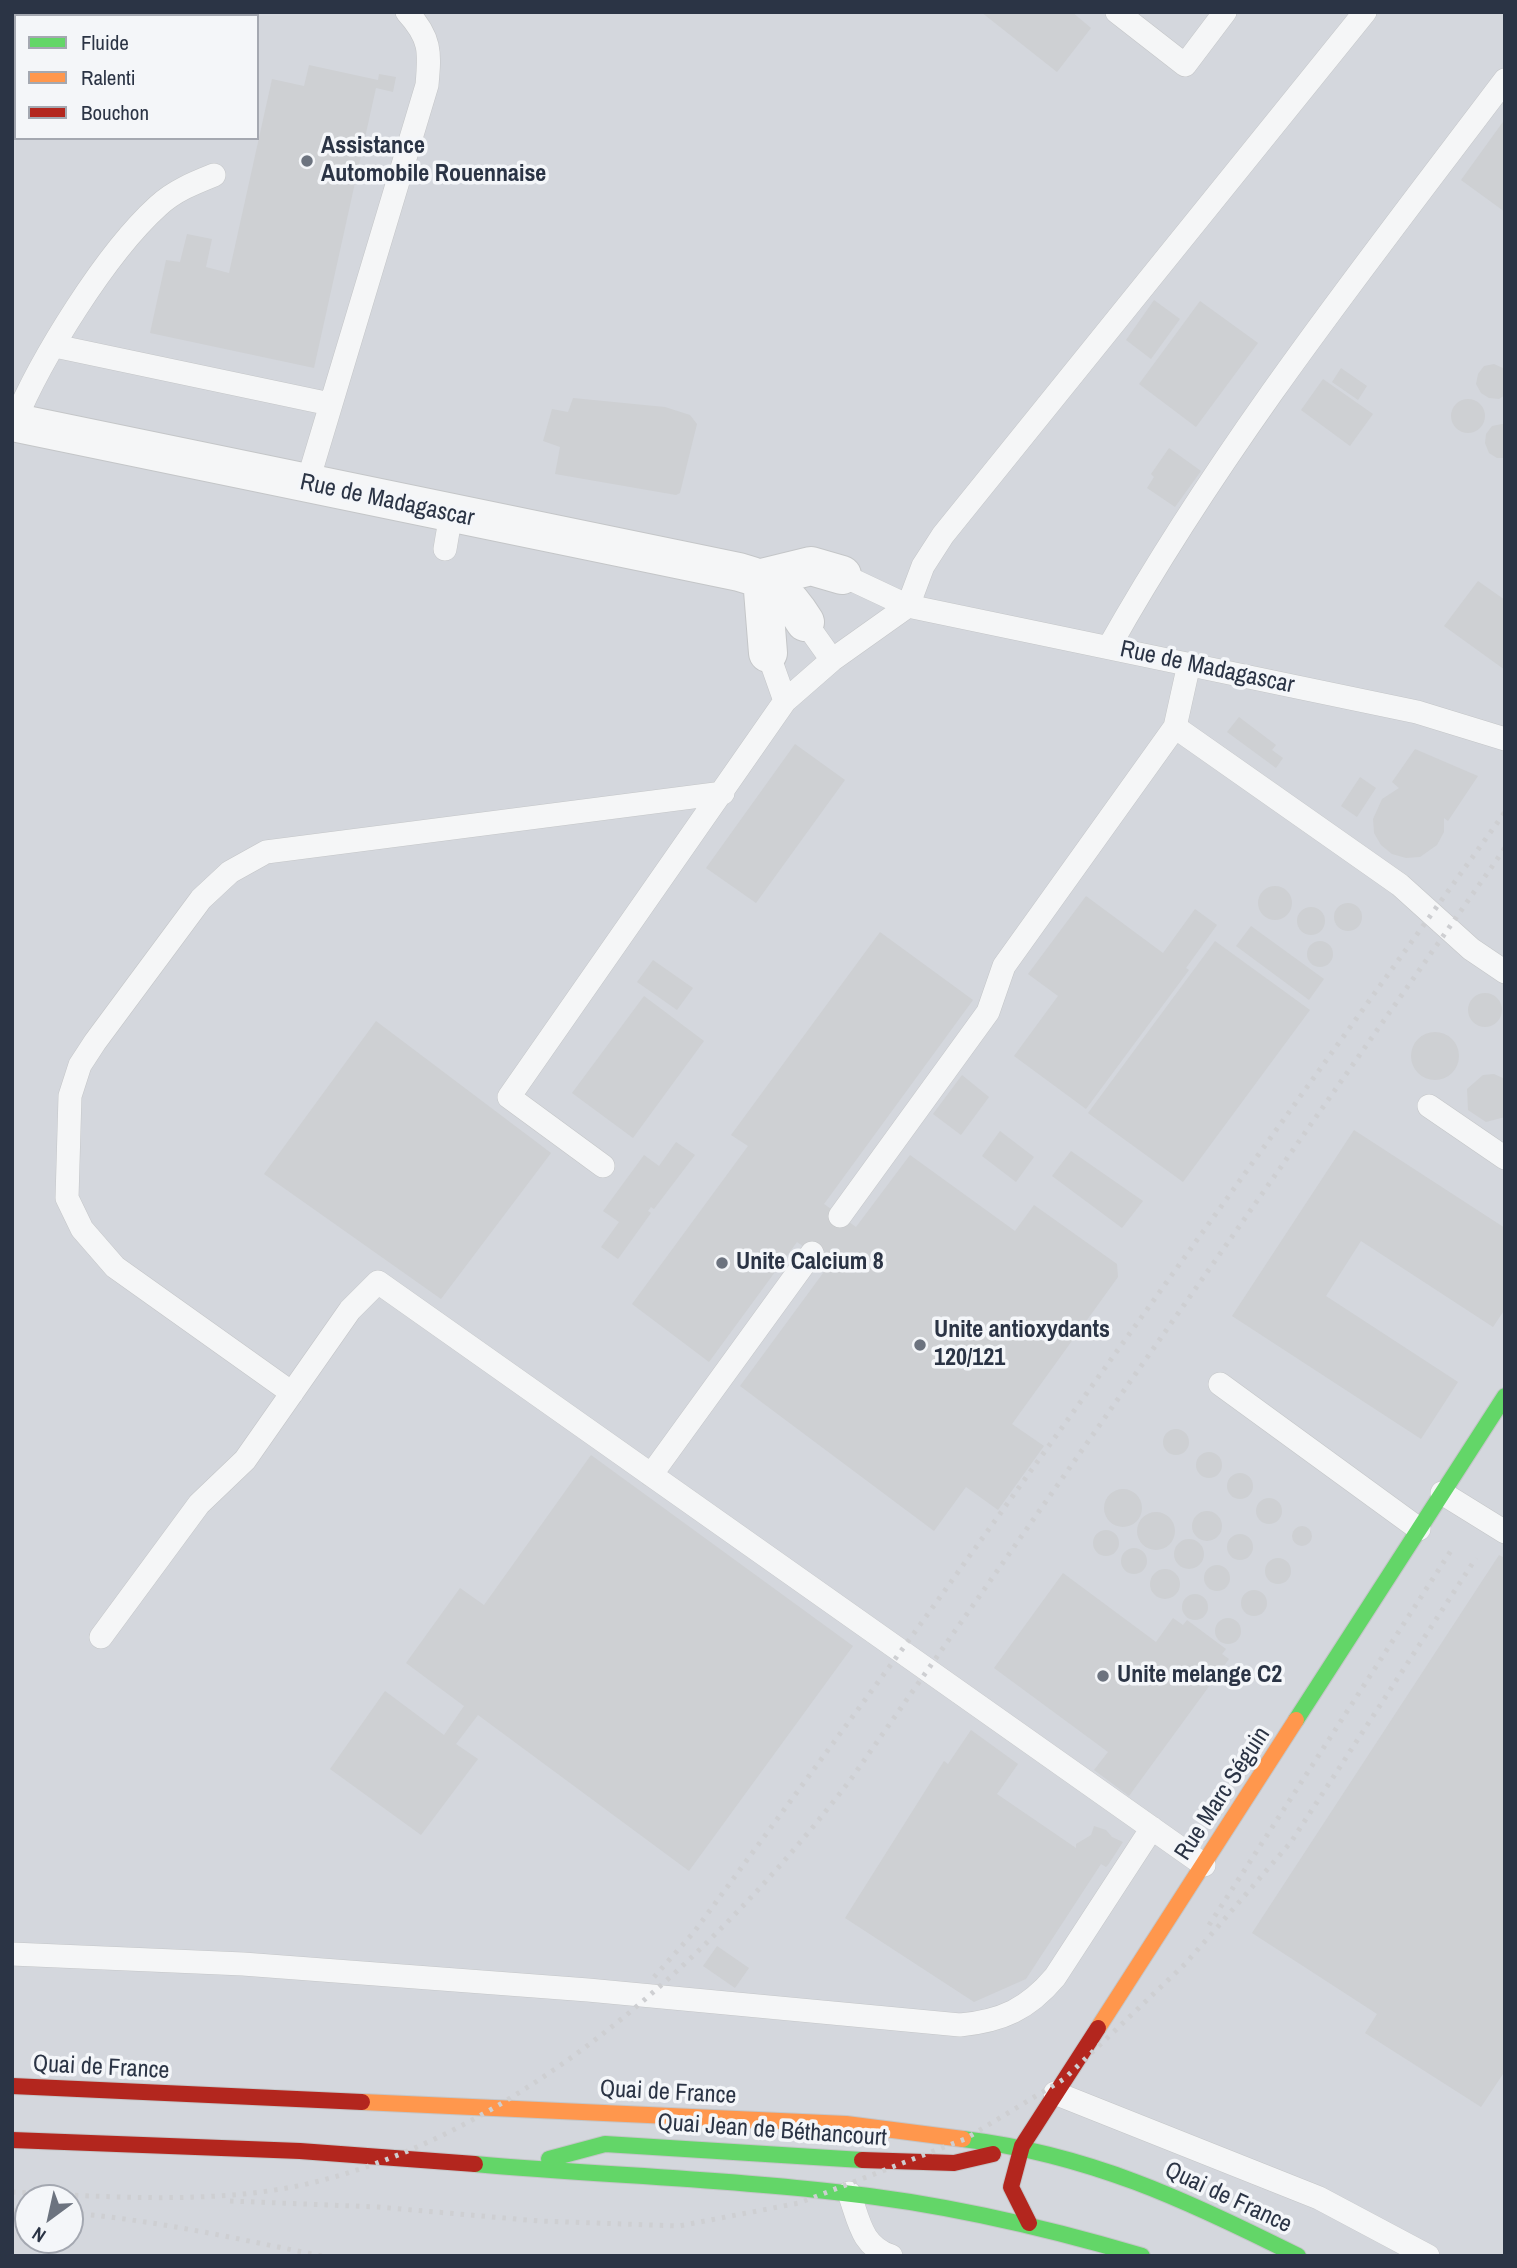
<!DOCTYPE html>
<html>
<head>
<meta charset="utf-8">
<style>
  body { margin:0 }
  #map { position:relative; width:1517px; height:2268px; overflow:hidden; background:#e6e8ea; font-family:"Archivo Narrow",sans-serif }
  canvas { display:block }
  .frame { position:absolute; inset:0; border:14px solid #2b3445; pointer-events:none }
  .legend { position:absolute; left:14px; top:14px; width:245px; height:126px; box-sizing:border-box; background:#f4f6f9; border:2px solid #a4a8b1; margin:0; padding:9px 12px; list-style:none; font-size:21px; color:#2b3445 }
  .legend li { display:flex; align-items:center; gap:14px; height:35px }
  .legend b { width:35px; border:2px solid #a4a8b1 }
  .north { position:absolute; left:14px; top:2184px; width:70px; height:70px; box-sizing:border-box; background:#f4f6f9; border:2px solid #a4a8b1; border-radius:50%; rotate:213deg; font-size:19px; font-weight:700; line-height:28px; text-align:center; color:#2b3445 }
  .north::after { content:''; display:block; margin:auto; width:24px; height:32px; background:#6c737f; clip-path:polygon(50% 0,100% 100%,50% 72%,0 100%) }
</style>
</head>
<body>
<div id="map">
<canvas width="1517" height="2268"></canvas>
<div class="frame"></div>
<ul class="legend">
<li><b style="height:9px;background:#63d668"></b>Fluide</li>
<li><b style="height:9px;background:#ff974d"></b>Ralenti</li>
<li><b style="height:9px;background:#b3261e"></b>Bouchon</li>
</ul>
<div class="north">N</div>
</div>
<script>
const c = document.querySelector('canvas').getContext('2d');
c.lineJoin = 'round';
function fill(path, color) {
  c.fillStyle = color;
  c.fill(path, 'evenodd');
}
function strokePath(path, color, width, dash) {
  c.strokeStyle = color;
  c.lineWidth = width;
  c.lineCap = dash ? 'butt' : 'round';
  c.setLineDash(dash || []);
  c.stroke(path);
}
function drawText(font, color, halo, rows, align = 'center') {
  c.font = font + ' "Archivo Narrow",sans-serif';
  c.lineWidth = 7;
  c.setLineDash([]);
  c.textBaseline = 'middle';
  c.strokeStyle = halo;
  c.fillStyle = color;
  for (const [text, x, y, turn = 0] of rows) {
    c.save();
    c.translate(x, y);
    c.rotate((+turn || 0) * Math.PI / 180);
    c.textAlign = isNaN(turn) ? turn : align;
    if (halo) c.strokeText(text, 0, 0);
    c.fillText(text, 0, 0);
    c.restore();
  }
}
const built = new Path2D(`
  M 12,12 L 1505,12 L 1505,2256 L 12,2256 ZM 16,16 L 257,16 L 257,138 L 16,138 ZM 28,2198 L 70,2198 L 70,2240 L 28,2240 Z`);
const building = new Path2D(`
  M 981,12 L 1072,12 L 1091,28 L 1057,72 Z
  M 309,65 L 378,80 L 379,74 L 396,77 L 393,92 L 376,88 L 314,368 L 150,333 L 166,260 L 180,262 L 187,234 L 212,239 L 206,267 L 229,273 L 272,79 L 304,86 Z
  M 1505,119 L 1505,212 L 1461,180 Z
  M 1154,300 L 1180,319 L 1151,359 L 1126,340 Z
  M 1200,301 L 1258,343 L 1196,427 L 1139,384 Z
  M 1494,364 L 1505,369 L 1505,395 L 1499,399 L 1489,398 L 1481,393 L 1476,384 L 1478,374 L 1484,366 Z
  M 1341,368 L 1367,386 L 1358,400 L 1332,382 Z
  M 1323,379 L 1373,414 L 1350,446 L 1301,410 Z
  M 573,398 L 665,407 L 690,415 L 697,424 L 680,493 L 676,495 L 555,474 L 560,447 L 543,441 L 552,409 L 568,412 Z
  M1451 416a17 17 0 1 1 34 0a17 17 0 1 1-34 0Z
  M 1502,424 L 1505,424 L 1505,458 L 1497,458 L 1489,453 L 1485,443 L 1486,434 L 1492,426 Z
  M 1169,448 L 1201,471 L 1175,507 L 1147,488 L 1154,477 L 1151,474 Z
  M 1478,581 L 1505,600 L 1505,670 L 1444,626 Z
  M 1239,717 L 1276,745 L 1272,750 L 1283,758 L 1276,768 L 1227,732 Z
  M 795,744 L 845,780 L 756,903 L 706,868 Z
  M 1415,749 L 1478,776 L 1448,821 L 1444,818 L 1444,832 L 1437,845 L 1420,857 L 1406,858 L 1392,854 L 1381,845 L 1374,833 L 1373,819 L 1382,799 L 1399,788 L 1392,782 Z
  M 1360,777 L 1376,788 L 1357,817 L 1341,806 Z
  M1258 903a17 17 0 1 1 34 0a17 17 0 1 1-34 0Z
  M 1086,896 L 1163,953 L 1195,909 L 1217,925 L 1186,968 L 1189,970 L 1086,1109 L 1014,1056 L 1058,996 L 1028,974 Z
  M1334 917a14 14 0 1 1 28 0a14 14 0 1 1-28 0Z
  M1297 921a14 14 0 1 1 28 0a14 14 0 1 1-28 0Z
  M 1251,926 L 1324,979 L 1309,1000 L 1236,946 Z
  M 880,932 L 973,1000 L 824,1204 L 856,1227 L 910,1155 L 1015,1231 L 1034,1205 L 1117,1264 L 1118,1277 L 1012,1424 L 1044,1446 L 998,1510 L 966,1487 L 934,1531 L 740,1386 L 829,1265 L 797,1242 L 709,1362 L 632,1304 L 748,1146 L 731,1135 Z
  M1307 954a13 13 0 1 1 26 0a13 13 0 1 1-26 0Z
  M 1215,941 L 1310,1010 L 1183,1182 L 1088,1113 Z
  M 653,960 L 693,988 L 677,1010 L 637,982 Z
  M1468 1010a17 17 0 1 1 34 0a17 17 0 1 1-34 0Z
  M 644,996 L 704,1041 L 633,1138 L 572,1093 Z
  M 376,1021 L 551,1153 L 441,1299 L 264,1174 Z
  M1411 1056a24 24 0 1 1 48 0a24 24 0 1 1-48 0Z
  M 1494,1074 L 1505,1079 L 1505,1117 L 1486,1122 L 1468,1110 L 1467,1089 L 1483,1075 Z
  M 962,1075 L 989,1097 L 961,1135 L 933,1114 Z
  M 1354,1130 L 1505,1228 L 1505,1309 L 1493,1327 L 1361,1241 L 1326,1296 L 1458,1382 L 1421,1439 L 1232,1316 Z
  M 1000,1131 L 1034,1157 L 1016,1182 L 982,1156 Z
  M 676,1142 L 695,1155 L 654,1209 L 651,1207 L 648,1211 L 651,1213 L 618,1259 L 601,1247 L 619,1222 L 603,1211 L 644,1155 L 659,1166 Z
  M 1071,1151 L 1143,1201 L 1122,1228 L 1052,1176 Z
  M1163 1442a13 13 0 1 1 26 0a13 13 0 1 1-26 0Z
  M1196 1465a13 13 0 1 1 26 0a13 13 0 1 1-26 0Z
  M 591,1455 L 853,1646 L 689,1871 L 478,1715 L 456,1744 L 478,1759 L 421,1835 L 330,1769 L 385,1691 L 444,1735 L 464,1706 L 406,1663 L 460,1588 L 484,1605 Z
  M1227 1486a13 13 0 1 1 26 0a13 13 0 1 1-26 0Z
  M1104 1508a19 19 0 1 1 38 0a19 19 0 1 1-38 0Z
  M1256 1511a13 13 0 1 1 26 0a13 13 0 1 1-26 0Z
  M1192 1526a15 15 0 1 1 30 0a15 15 0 1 1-30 0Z
  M1137 1531a19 19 0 1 1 38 0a19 19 0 1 1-38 0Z
  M1292 1536a10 10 0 1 1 20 0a10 10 0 1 1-20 0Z
  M1093 1543a13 13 0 1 1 26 0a13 13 0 1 1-26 0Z
  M1227 1547a13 13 0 1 1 26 0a13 13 0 1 1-26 0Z
  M1174 1554a15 15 0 1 1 30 0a15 15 0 1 1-30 0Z
  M1121 1561a13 13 0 1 1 26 0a13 13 0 1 1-26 0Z
  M 1499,1555 L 1505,1558 L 1505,2071 L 1481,2107 L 1365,2033 L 1377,2014 L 1252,1933 Z
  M1265 1571a13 13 0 1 1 26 0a13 13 0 1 1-26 0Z
  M1204 1578a13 13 0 1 1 26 0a13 13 0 1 1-26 0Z
  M1150 1584a15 15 0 1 1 30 0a15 15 0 1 1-30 0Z
  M 1063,1573 L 1156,1642 L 1173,1618 L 1183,1625 L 1187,1620 L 1226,1649 L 1222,1654 L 1229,1659 L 1129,1796 L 1094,1770 L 1108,1752 L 994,1668 Z
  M1241 1603a13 13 0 1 1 26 0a13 13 0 1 1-26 0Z
  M1182 1607a13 13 0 1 1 26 0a13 13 0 1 1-26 0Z
  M1215 1631a13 13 0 1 1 26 0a13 13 0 1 1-26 0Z
  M 971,1730 L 1018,1764 L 997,1794 L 1076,1848 L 1076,1844 L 1091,1835 L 1094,1826 L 1106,1830 L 1112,1837 L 1123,1842 L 1108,1865 L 1106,1867 L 1101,1864 L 1026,1979 L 974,2002 L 845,1918 L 944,1761 L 948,1764 Z
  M 717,1946 L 749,1968 L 735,1988 L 703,1966 Z`);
const lane = new Path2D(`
  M 1117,12 L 1185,65 L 1225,12
  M 12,18 L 16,21
  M 12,110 L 16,103
  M 55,346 L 330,404
  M 14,423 C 41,358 106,253 158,206 C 174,191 194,183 214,175
  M 307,484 L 427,85 C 430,52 431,38 407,12
  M 445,549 L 451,514
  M 842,575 L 908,606 L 1417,712 L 1505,739
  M 805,622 L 832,660
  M 1109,647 C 1222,446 1366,264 1505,80
  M 768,653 L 785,701
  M 1189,664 L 1175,727 L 1400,885 L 1471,949 L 1505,972
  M 1429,1106 L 1505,1158
  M 603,1166 L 509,1097 L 785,701 L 832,660 L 908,606 L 923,566 L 943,535 L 1365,12
  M 840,1216 L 988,1012 L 1004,966 L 1175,727
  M 1220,1384 L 1419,1529
  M 292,1393 L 115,1267 L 82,1229 L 67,1198 L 70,1096 L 80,1065 L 95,1042 L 201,899 L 230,872 L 266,852 L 723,793
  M 651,1475 L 812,1253
  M 1442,1493 L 1505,1532
  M 101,1637 L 199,1504 L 245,1460 L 350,1310 L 378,1282 L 1204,1865
  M 12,1954 L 243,1964 L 588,1990 L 960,2025 C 1002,2021 1028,2009 1055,1977 L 1152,1828
  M 1055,2093 L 1319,2198 L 1428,2256
  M 849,2193 C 859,2220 861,2246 891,2256`);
const street = new Path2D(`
  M 12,422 L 739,572 C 773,581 787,593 805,622
  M 762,578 L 811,566 L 842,575
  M 762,578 L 768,653`);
const fast = new Path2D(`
  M 1296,1720 L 1505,1396
  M 963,2139 C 1088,2154 1187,2200 1298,2256
  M 549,2159 L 605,2144 L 862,2160
  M 475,2164 C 595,2175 716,2178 835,2192 C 940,2203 1041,2226 1142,2256`);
const slow = new Path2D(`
  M 1098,2028 L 1296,1720
  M 362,2102 L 846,2124 L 963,2139`);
const jam = new Path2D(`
  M 12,2086 L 362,2102
  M 12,2140 L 300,2151 L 475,2164
  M 862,2160 L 954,2163 L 993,2154
  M 1029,2223 L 1011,2187 L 1022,2146 L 1098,2028`);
const rail = new Path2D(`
  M 1209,1925 L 1454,1546
  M 654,1977 L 694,1932 L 912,1636 L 1505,812
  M 12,2192 C 111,2197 226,2206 323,2180 C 533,2125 722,1948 851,1779 L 1505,848
  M 230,2201 L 378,2207 L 539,2221 L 679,2226 L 799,2203 L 965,2139 L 1064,2079 L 1185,1964 L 1215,1930 L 1291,1842 L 1476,1558
  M 12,2210 L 28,2211
  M 70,2213 C 156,2220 238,2239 322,2256`);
const markers = [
  [307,161,7,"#6c737f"],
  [722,1263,7,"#6c737f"],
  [920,1345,7,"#6c737f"],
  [1103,1676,7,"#6c737f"]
];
const poiNames = [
  ["Assistance",321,147],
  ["Automobile Rouennaise",321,175],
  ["Unite Calcium 8",736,1263],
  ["Unite antioxydants",934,1331],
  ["120/121",934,1359],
  ["Unite melange C2",1117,1676]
];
const streetNames = [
  ["Rue de Madagascar",387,501,12],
  ["Rue de Madagascar",1207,668,12],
  ["Rue Marc Séguin",1223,1794,-57],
  ["Quai de France",101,2068,3],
  ["Quai de France",668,2093,3],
  ["Quai Jean de Béthancourt",772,2131,4],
  ["Quai de France",1228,2198,25]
];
fill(built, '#d4d7dd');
fill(building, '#ced0d3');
strokePath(lane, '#c4c6c8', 24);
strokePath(street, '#c4c6c8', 40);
strokePath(fast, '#c4c6c8', 18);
strokePath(slow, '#c4c6c8', 18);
strokePath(jam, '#c4c6c8', 18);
strokePath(lane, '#f5f6f7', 23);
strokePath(street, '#f5f6f7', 38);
strokePath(fast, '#63d668', 16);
strokePath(slow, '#ff974d', 16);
strokePath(jam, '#b3261e', 16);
strokePath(rail, '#cecfd2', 5, [3.5, 7]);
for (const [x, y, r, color] of markers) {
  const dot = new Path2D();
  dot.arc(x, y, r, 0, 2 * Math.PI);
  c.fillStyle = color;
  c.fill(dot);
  strokePath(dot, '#f4f6f9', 2.5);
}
drawText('bold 24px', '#2b3445', '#f4f6f9', poiNames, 'left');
drawText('24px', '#2b3445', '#f4f6f9', streetNames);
</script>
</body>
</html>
